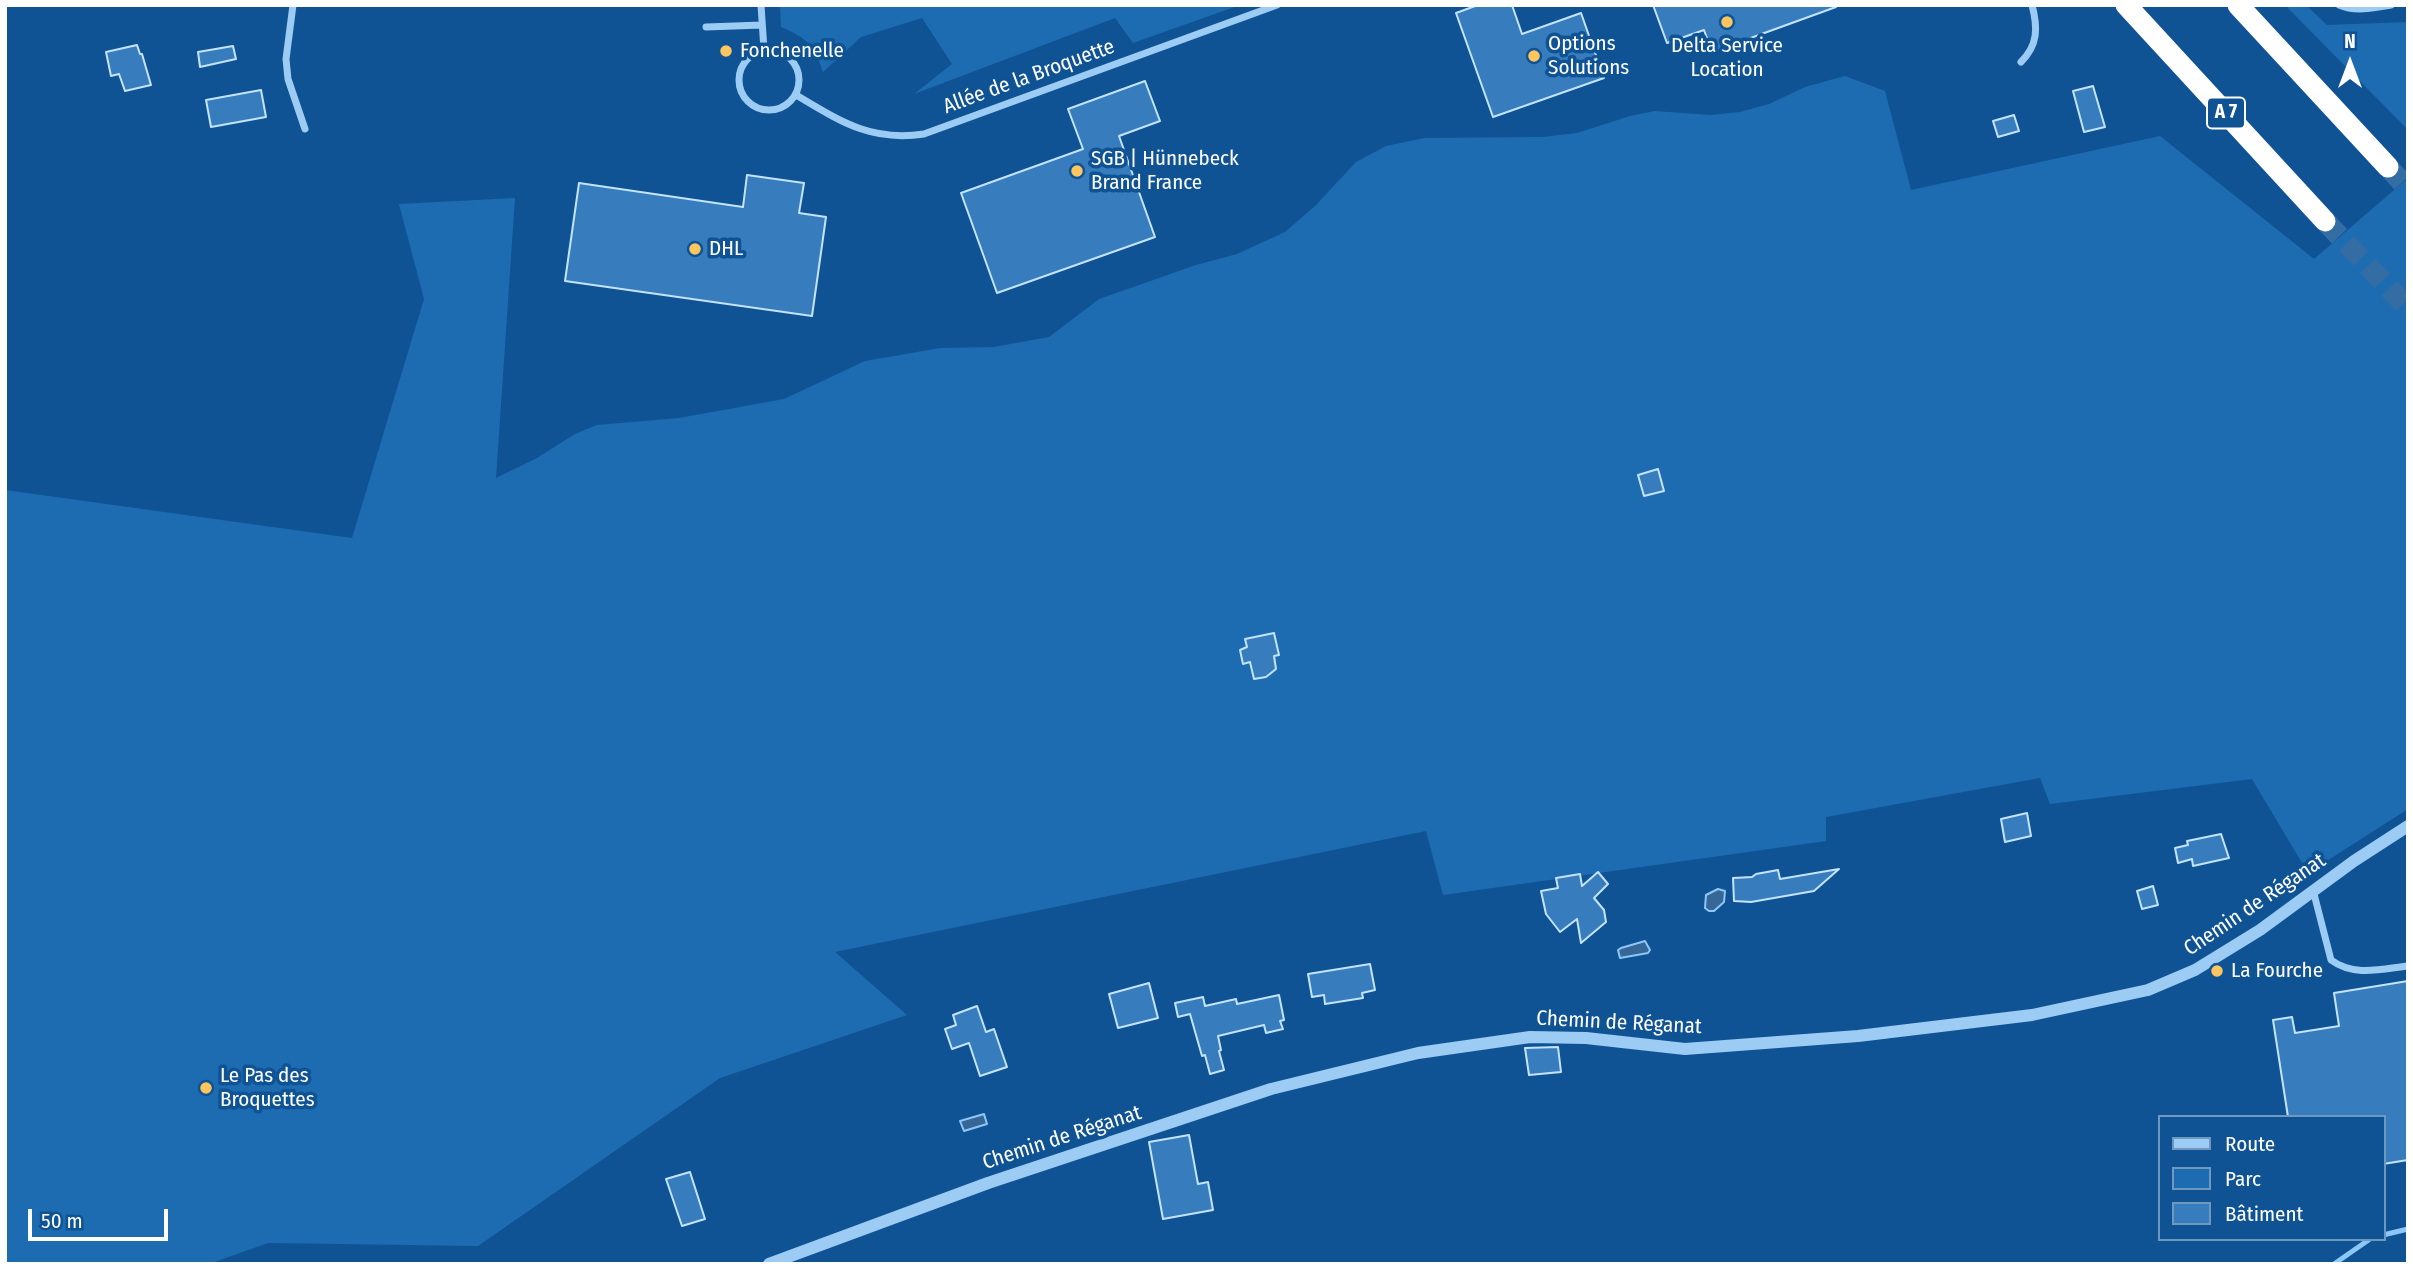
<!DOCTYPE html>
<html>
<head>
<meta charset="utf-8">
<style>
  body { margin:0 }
  #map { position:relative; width:2413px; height:1269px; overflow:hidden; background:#0f5394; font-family:"Fira Sans Condensed",sans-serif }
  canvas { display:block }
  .frame { position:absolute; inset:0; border:7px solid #fff; pointer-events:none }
  .legend { position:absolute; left:2158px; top:1115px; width:228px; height:126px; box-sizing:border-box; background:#0f5394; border:2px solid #6f98bf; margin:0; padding:9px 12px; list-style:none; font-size:21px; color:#fff }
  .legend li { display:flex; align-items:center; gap:14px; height:35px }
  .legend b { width:35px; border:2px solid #6f98bf }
  .north { position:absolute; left:2315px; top:28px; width:70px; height:70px; -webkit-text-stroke:5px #0f5394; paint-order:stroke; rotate:0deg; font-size:19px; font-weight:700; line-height:28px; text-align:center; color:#fff }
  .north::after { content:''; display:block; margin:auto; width:24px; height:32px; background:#fff; clip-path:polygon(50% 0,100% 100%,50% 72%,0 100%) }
  .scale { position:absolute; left:28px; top:1209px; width:140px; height:32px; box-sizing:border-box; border:4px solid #fff; border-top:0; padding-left:9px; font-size:21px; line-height:24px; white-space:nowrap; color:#fff; -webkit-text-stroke:5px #0f5394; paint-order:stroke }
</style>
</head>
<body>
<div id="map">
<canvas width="2413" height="1269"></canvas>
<div class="frame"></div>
<ul class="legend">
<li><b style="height:9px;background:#9ccbf4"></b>Route</li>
<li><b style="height:19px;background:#1d6cb2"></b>Parc</li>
<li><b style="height:19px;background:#377dbd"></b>Bâtiment</li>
</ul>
<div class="north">N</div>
<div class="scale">50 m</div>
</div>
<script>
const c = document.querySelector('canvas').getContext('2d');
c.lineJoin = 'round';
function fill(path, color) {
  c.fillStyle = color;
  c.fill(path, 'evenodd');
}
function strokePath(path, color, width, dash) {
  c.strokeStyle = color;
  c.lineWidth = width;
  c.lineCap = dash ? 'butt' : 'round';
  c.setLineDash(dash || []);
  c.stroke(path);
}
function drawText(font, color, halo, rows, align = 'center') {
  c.font = font + ' "Fira Sans Condensed",sans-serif';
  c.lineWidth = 7;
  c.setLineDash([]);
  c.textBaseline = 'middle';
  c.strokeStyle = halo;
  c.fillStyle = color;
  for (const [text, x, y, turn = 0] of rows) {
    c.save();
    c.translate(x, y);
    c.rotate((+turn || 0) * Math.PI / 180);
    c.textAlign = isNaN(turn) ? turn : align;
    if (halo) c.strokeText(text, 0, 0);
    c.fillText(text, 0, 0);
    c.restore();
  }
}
const green = new Path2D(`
  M 780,5 L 1240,5 L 1133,43 L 1115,18 L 914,94 L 952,64 L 922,18 L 861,37 L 823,72 C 814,45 807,38 781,27 Z
  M 2285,5 L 2306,5 L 2327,25 L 2408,22 L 2408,130 Z
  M 1845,76 L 1885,91 L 1911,190 L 2160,136 L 2314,259 L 2408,178 L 2408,809 L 2308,873 L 2252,779 L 2050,804 L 2040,778 L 1826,817 L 1826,841 L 1443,895 L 1426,831 L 835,952 L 907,1015 L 720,1078 L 478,1246 L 268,1243 L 209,1264 L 5,1264 L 5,490 L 352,538 L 424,299 L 399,204 L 515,198 L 496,478 L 537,458 L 575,434 L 597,425 L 679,418 L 784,399 L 865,361 L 940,348 L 994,347 L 1049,337 L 1099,299 L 1196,265 L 1237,254 L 1285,232 L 1316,205 L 1356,162 L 1386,146 L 1424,138 L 1543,137 L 1577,133 L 1630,116 L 1655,111 L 1710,115 L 1740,112 L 1769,104 L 1805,87 Z`);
const water = new Path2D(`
  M 1718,889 L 1725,891 L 1724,902 L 1714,911 L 1709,911 L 1705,908 L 1706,895 Z
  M 1645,941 L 1650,950 L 1648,953 L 1620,958 L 1618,950 L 1621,948 Z
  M 984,1114 L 987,1124 L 964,1131 L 960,1121 Z`);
const stream = new Path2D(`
  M 2383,1235 L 2408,1229
  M 2334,1264 L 2370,1239`);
const building = new Path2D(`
  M 1478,5 L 1512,5 L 1522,34 L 1581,13 L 1604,78 L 1493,117 L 1456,13 Z
  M 1653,5 L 1835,5 L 1836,7 L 1712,52 L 1704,30 L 1667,43 Z
  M 137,45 L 140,54 L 142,54 L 151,85 L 125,91 L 119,74 L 111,76 L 106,52 Z
  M 233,46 L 236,59 L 200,67 L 198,52 Z
  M 1145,81 L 1160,121 L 1119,136 L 1155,237 L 997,293 L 961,193 L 1083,149 L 1068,109 Z
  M 2093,86 L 2105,127 L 2084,132 L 2073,91 Z
  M 261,90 L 266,117 L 211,127 L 206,100 Z
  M 2014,115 L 2019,131 L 1998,137 L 1993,121 Z
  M 747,175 L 804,183 L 799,213 L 826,217 L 812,316 L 565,281 L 579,183 L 743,207 Z
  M 1658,469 L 1664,491 L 1644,496 L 1638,475 Z
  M 1274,633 L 1279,655 L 1274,656 L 1276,669 L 1266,677 L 1254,679 L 1250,662 L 1243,664 L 1240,650 L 1247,647 L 1245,639 Z
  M 2027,813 L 2031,836 L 2005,842 L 2001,819 Z
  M 2221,834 L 2229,858 L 2193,866 L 2192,859 L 2178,863 L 2175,848 L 2188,845 L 2187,841 Z
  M 1839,869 L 1814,891 L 1751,902 L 1734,901 L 1733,878 L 1752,877 L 1756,874 L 1778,870 L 1780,879 Z
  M 1598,872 L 1608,884 L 1594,898 L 1604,910 L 1606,922 L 1581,943 L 1577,919 L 1560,932 L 1546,914 L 1541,891 L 1558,888 L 1556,878 L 1580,874 L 1582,886 Z
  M 2153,886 L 2158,905 L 2142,909 L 2137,891 Z
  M 1370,964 L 1375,990 L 1362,993 L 1363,998 L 1325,1004 L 1324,995 L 1312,997 L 1308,974 Z
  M 2408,981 L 2408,1160 L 2383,1164 L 2383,1117 L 2288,1117 L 2273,1020 L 2292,1017 L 2295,1033 L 2339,1026 L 2334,993 Z
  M 1149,983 L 1158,1018 L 1118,1028 L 1109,994 Z
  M 1279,995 L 1284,1020 L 1280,1021 L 1283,1029 L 1266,1033 L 1264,1025 L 1218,1036 L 1221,1050 L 1219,1051 L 1224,1070 L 1210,1074 L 1205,1055 L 1202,1056 L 1190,1014 L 1178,1017 L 1175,1003 L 1203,997 L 1205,1006 L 1236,999 L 1237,1004 Z
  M 977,1006 L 986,1032 L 994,1029 L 1007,1067 L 980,1076 L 969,1043 L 952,1049 L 945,1029 L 956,1025 L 953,1015 Z
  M 1558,1047 L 1561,1072 L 1529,1075 L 1525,1048 Z
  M 1189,1135 L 1198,1184 L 1208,1182 L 1213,1210 L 1163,1219 L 1149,1142 Z
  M 690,1172 L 705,1219 L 682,1226 L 666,1179 Z`);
const motorwayTunnel = new Path2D(`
  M 2388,167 L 2408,189
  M 2325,221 L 2408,308`);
const minor = new Path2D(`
  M 293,5 L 286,59 L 288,79 L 305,129
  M 761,5 L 764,50
  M 2339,5 C 2355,12 2374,8 2391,5
  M 706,27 L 762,25
  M739 80a30 30 0 1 1 60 0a30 30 0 1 1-60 0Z
  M 2021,62 C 2038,45 2038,28 2032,5
  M 796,95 C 840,121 870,142 924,134 L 1277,5
  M 2313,890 L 2331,960 C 2354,977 2381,969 2408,966`);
const tertiary = new Path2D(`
  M 769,1264 L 988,1183 L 1271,1089 L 1418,1053 L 1530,1037 L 1586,1038 L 1685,1049 L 1858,1036 L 2032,1015 L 2148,990 L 2195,970 L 2260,930 L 2354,861 L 2408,826`);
const motorway = new Path2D(`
  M 2126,5 L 2325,221
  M 2238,5 L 2388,167`);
const markers = [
  [1727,22,7,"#ffc55f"],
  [726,51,7,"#ffc55f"],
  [1534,56,7,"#ffc55f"],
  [1077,171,7,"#ffc55f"],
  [695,249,7,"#ffc55f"],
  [2217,971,7,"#ffc55f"],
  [206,1088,7,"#ffc55f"]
];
const shields = [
  [2226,113,38]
];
const shieldNames = [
  ["A 7",2226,113]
];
const poiNames = [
  ["Options",1548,44],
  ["Solutions",1548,68],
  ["Delta Service",1727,46,"center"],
  ["Location",1727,70,"center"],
  ["Fonchenelle",740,51],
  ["SGB | Hünnebeck",1091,159],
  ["Brand France",1091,183],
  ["DHL",709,249],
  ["La Fourche",2231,971],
  ["Le Pas des",220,1076],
  ["Broquettes",220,1100]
];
const streetNames = [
  ["Allée de la Broquette",1029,77,-20],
  ["Chemin de Réganat",2255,905,-34],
  ["Chemin de Réganat",1619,1023,3],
  ["Chemin de Réganat",1062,1138,-18]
];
fill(green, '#1d6cb2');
fill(water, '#366796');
strokePath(water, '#8dc7f8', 2);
strokePath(stream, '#8dc7f8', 5);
fill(building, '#377dbd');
strokePath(building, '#c4e3fe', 2);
strokePath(motorwayTunnel, '#336da4', 21, [21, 10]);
strokePath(minor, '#9ccbf4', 7);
strokePath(tertiary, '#9ccbf4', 12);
strokePath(motorway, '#fff', 21);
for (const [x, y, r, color] of markers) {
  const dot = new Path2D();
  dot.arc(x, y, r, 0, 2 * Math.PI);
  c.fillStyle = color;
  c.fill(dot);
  strokePath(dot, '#0f5394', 2.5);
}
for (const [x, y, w] of shields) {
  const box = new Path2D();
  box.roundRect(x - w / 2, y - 15.5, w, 31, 5);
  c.fillStyle = '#0f5394';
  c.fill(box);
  strokePath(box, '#fff', 2);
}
drawText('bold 19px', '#fff', null, shieldNames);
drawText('21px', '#fff', '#0f5394', poiNames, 'left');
drawText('21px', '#fff', '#0f5394', streetNames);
</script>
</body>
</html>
